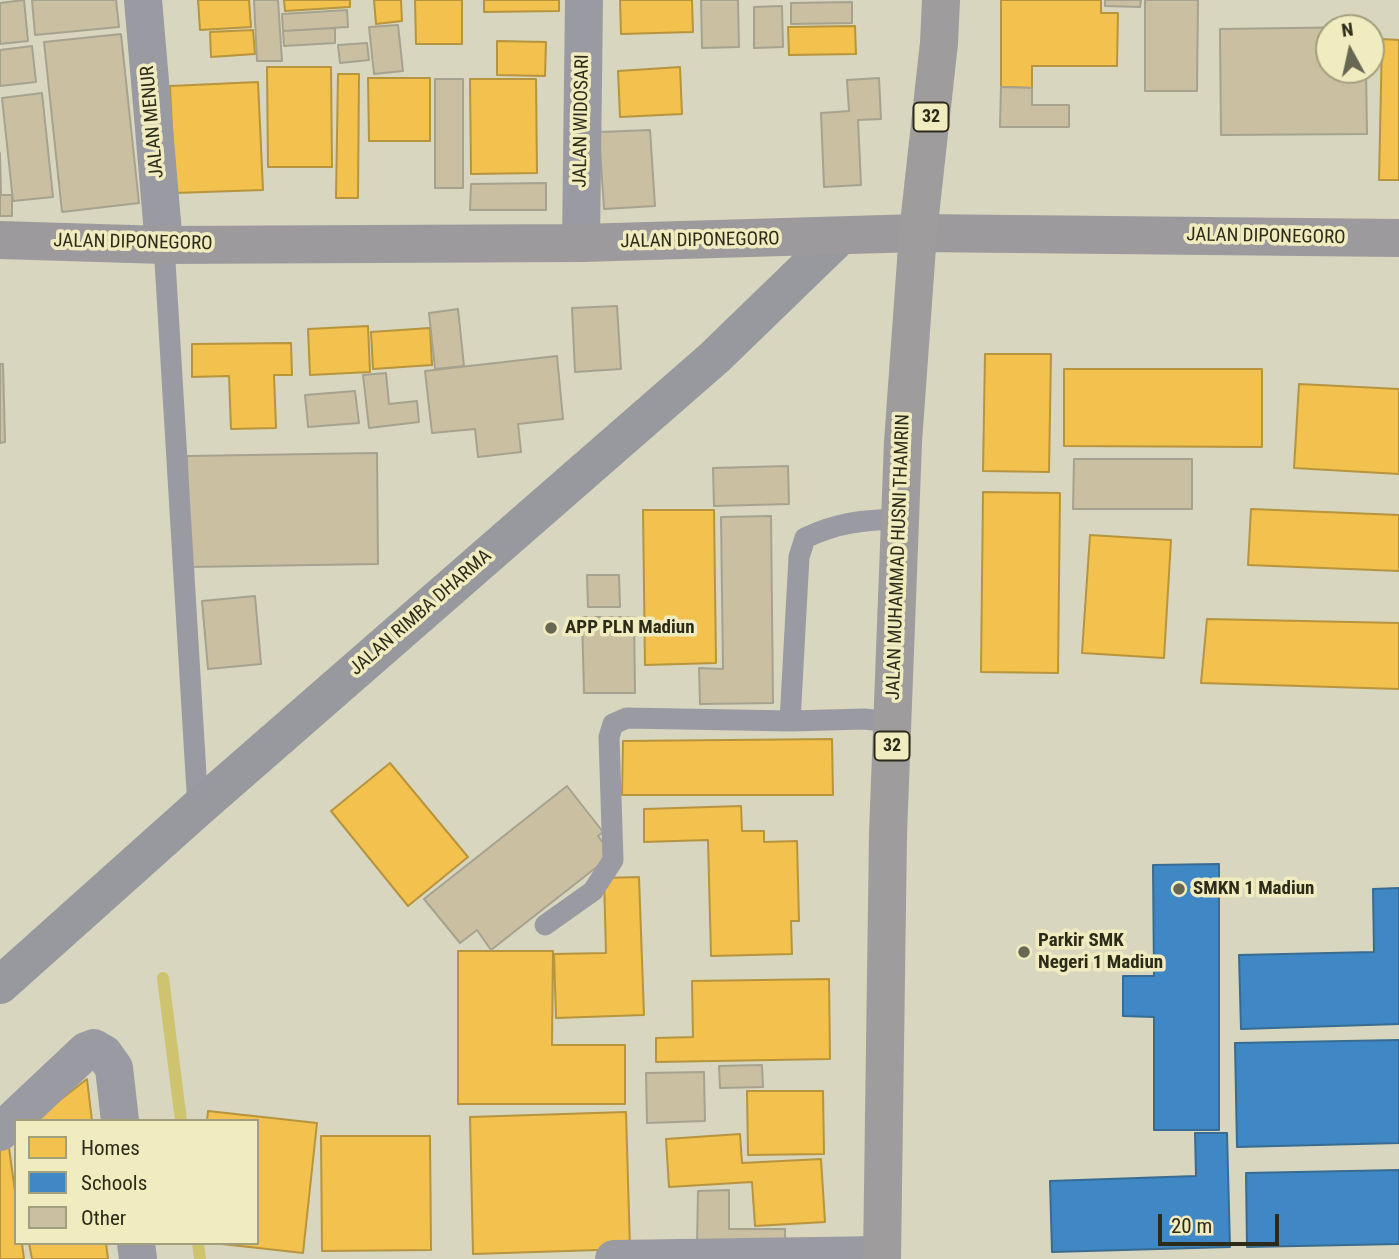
<!DOCTYPE html>
<html>
<head>
<meta charset="utf-8">
<style>
  body { margin:0 }
  #map { position:relative; width:1399px; height:1259px; overflow:hidden; background:#d8d6be; font-family:"Roboto Condensed",sans-serif }
  canvas { display:block }
  .legend { position:absolute; left:14px; top:1119px; width:245px; height:126px; box-sizing:border-box; background:#f0ecbf; border:2px solid #a29f7d; margin:0; padding:9px 12px; list-style:none; font-size:21px; color:#2c2b1a }
  .legend li { display:flex; align-items:center; gap:14px; height:35px }
  .legend b { width:35px; border:2px solid #a29f7d }
  .north { position:absolute; left:1315px; top:14px; width:70px; height:70px; box-sizing:border-box; background:#f0ecbf; border:2px solid #a29f7d; border-radius:50%; rotate:352deg; font-size:19px; font-weight:700; line-height:28px; text-align:center; color:#2c2b1a }
  .north::after { content:''; display:block; margin:auto; width:24px; height:32px; background:#686753; clip-path:polygon(50% 0,100% 100%,50% 72%,0 100%) }
  .scale { position:absolute; left:1158px; top:1214px; width:121px; height:32px; box-sizing:border-box; border:4px solid #2c2b1a; border-top:0; padding-left:9px; font-size:21px; line-height:24px; white-space:nowrap; color:#2c2b1a; -webkit-text-stroke:5px #f0ecbf; paint-order:stroke }
</style>
</head>
<body>
<div id="map">
<canvas width="1399" height="1259"></canvas>
<ul class="legend">
<li><b style="height:19px;background:#f2c14e"></b>Homes</li>
<li><b style="height:19px;background:#3f88c5"></b>Schools</li>
<li><b style="height:19px;background:#cabfa1"></b>Other</li>
</ul>
<div class="north">N</div>
<div class="scale">20 m</div>
</div>
<script>
const c = document.querySelector('canvas').getContext('2d');
c.lineJoin = 'round';
function fill(path, color) {
  c.fillStyle = color;
  c.fill(path, 'evenodd');
}
function strokePath(path, color, width, dash) {
  c.strokeStyle = color;
  c.lineWidth = width;
  c.lineCap = dash ? 'butt' : 'round';
  c.setLineDash(dash || []);
  c.stroke(path);
}
function drawText(font, color, halo, rows, align = 'center') {
  c.font = font + ' "Roboto Condensed",sans-serif';
  c.lineWidth = 7;
  c.setLineDash([]);
  c.textBaseline = 'middle';
  c.strokeStyle = halo;
  c.fillStyle = color;
  for (const [text, x, y, turn = 0] of rows) {
    c.save();
    c.translate(x, y);
    c.rotate((+turn || 0) * Math.PI / 180);
    c.textAlign = isNaN(turn) ? turn : align;
    if (halo) c.strokeText(text, 0, 0);
    c.fillText(text, 0, 0);
    c.restore();
  }
}
const homes = new Path2D(`
  M 198,0 L 249,0 L 251,27 L 200,30 Z
  M 284,0 L 350,0 L 350,7 L 285,11 Z
  M 374,0 L 401,0 L 402,21 L 376,24 Z
  M 415,0 L 462,0 L 462,44 L 416,44 Z
  M 484,0 L 559,0 L 559,11 L 484,12 Z
  M 620,0 L 692,0 L 693,32 L 621,34 Z
  M 1001,0 L 1101,0 L 1101,13 L 1118,13 L 1117,66 L 1032,66 L 1032,88 L 1001,87 Z
  M 855,26 L 856,54 L 789,55 L 788,27 Z
  M 253,30 L 255,54 L 211,57 L 210,32 Z
  M 1382,39 L 1399,40 L 1399,180 L 1379,180 Z
  M 497,41 L 546,42 L 545,76 L 497,75 Z
  M 267,67 L 331,67 L 332,167 L 268,167 Z
  M 680,67 L 682,114 L 620,117 L 618,71 Z
  M 338,74 L 359,74 L 358,198 L 336,198 Z
  M 368,78 L 430,78 L 430,141 L 369,141 Z
  M 470,79 L 536,79 L 537,173 L 471,174 Z
  M 258,82 L 263,190 L 175,193 L 170,86 Z
  M 368,326 L 370,372 L 310,375 L 308,329 Z
  M 430,328 L 432,365 L 373,369 L 371,332 Z
  M 291,343 L 292,375 L 274,375 L 276,428 L 231,429 L 229,376 L 192,377 L 192,344 Z
  M 985,354 L 1051,354 L 1049,472 L 983,471 Z
  M 1064,369 L 1262,369 L 1262,447 L 1064,446 Z
  M 1299,384 L 1399,389 L 1399,474 L 1294,468 Z
  M 983,492 L 1060,493 L 1058,673 L 981,672 Z
  M 1251,509 L 1399,515 L 1399,571 L 1248,565 Z
  M 643,510 L 714,510 L 716,663 L 645,665 Z
  M 1090,535 L 1171,540 L 1164,658 L 1082,653 Z
  M 1207,619 L 1399,623 L 1399,689 L 1201,683 Z
  M 832,739 L 833,795 L 622,795 L 623,741 Z
  M 390,763 L 468,857 L 408,906 L 331,811 Z
  M 741,806 L 742,831 L 764,831 L 764,842 L 797,841 L 799,921 L 791,921 L 792,954 L 711,956 L 708,840 L 644,842 L 644,809 Z
  M 639,877 L 644,1015 L 556,1018 L 554,954 L 606,953 L 604,878 Z
  M 458,951 L 553,951 L 552,1045 L 625,1045 L 625,1104 L 458,1104 Z
  M 829,979 L 830,1059 L 656,1062 L 656,1038 L 693,1037 L 692,981 Z
  M 87,1079 L 92,1121 L 33,1121 Z
  M 747,1091 L 823,1091 L 824,1154 L 748,1155 Z
  M 208,1111 L 317,1123 L 303,1253 L 213,1243 L 257,1243 L 257,1121 L 207,1121 Z
  M 626,1112 L 630,1249 L 473,1254 L 470,1117 Z
  M 7,1133 L 16,1199 L 16,1243 L 22,1243 L 24,1259 L 0,1259 L 0,1140 Z
  M 740,1134 L 742,1163 L 821,1159 L 825,1222 L 755,1226 L 752,1182 L 669,1187 L 666,1139 Z
  M 321,1136 L 430,1136 L 431,1250 L 322,1251 Z
  M 29,1243 L 106,1243 L 108,1259 L 32,1259 Z`);
const schools = new Path2D(`
  M 1219,864 L 1219,1130 L 1154,1130 L 1154,1017 L 1123,1016 L 1123,976 L 1154,976 L 1153,865 Z
  M 1399,888 L 1399,1024 L 1241,1029 L 1239,955 L 1374,952 L 1373,889 Z
  M 1399,1040 L 1399,1143 L 1237,1147 L 1235,1043 Z
  M 1195,1133 L 1227,1133 L 1230,1247 L 1052,1252 L 1050,1181 L 1196,1176 Z
  M 1399,1170 L 1399,1244 L 1247,1247 L 1246,1173 Z`);
const stream = new Path2D(`
  M 163,978 L 181,1121
  M 198,1243 L 200,1259`);
const building = new Path2D(`
  M 24,0 L 28,41 L 0,44 L 0,3 Z
  M 32,0 L 116,0 L 119,27 L 35,35 Z
  M 254,0 L 278,0 L 282,61 L 257,61 Z
  M 701,0 L 738,0 L 739,47 L 702,48 Z
  M 1105,0 L 1141,0 L 1140,7 L 1105,6 Z
  M 1145,0 L 1198,0 L 1197,91 L 1145,91 Z
  M 852,2 L 852,23 L 791,24 L 791,3 Z
  M 782,6 L 783,47 L 754,48 L 754,7 Z
  M 347,10 L 348,27 L 283,31 L 282,14 Z
  M 398,25 L 403,71 L 374,74 L 369,27 Z
  M 1366,27 L 1329,28 L 1329,70 L 1366,70 L 1367,134 L 1221,135 L 1220,29 Z
  M 335,28 L 335,43 L 284,46 L 283,31 Z
  M 121,34 L 139,203 L 62,212 L 44,42 Z
  M 367,43 L 369,60 L 340,63 L 338,45 Z
  M 32,46 L 36,82 L 0,86 L 0,50 Z
  M 879,78 L 881,119 L 858,120 L 861,185 L 824,187 L 821,113 L 849,111 L 847,80 Z
  M 435,79 L 463,79 L 463,188 L 435,188 Z
  M 1001,87 L 1032,88 L 1032,105 L 1069,105 L 1069,127 L 1000,127 Z
  M 42,93 L 53,197 L 13,201 L 2,98 Z
  M 650,130 L 655,206 L 604,209 L 599,132 Z
  M 0,153 L 1,195 L 12,195 L 12,216 L 0,216 Z
  M 546,183 L 546,210 L 470,210 L 471,184 Z
  M 617,306 L 621,369 L 575,372 L 572,308 Z
  M 458,309 L 464,366 L 435,369 L 429,313 Z
  M 557,356 L 563,419 L 518,424 L 521,452 L 478,457 L 475,429 L 432,433 L 425,371 Z
  M 0,364 L 3,364 L 5,442 L 0,443 Z
  M 386,373 L 389,404 L 417,401 L 419,422 L 369,428 L 363,375 Z
  M 355,391 L 359,423 L 308,427 L 305,395 Z
  M 377,453 L 378,564 L 188,567 L 187,456 Z
  M 1074,459 L 1192,459 L 1192,509 L 1073,509 Z
  M 788,466 L 789,504 L 714,506 L 713,468 Z
  M 771,516 L 773,703 L 700,704 L 699,668 L 723,669 L 721,517 Z
  M 587,575 L 619,575 L 620,607 L 588,607 Z
  M 255,596 L 261,664 L 208,669 L 202,601 Z
  M 582,617 L 634,617 L 635,693 L 584,693 Z
  M 567,786 L 603,832 L 598,836 L 612,855 L 491,950 L 477,930 L 460,943 L 424,899 Z
  M 762,1065 L 763,1087 L 720,1088 L 719,1066 Z
  M 704,1072 L 705,1121 L 647,1123 L 646,1073 Z
  M 729,1190 L 729,1229 L 785,1229 L 785,1243 L 697,1244 L 698,1191 Z`);
const service = new Path2D(`
  M 164,245 L 198,808
  M 790,721 L 799,557 L 805,538 C 839,522 864,520 900,519
  M 545,925 L 593,891 L 613,860 L 609,737 L 613,724 L 627,718 L 790,721 L 864,719 L 893,722`);
const minor = new Path2D(`
  M 143,0 L 164,245
  M 0,1132 L 86,1051 L 94,1048 L 104,1054
  M 614,1259 L 882,1255`);
const tertiary = new Path2D(`
  M 581,243 L 584,0
  M 104,1054 L 114,1068 L 120,1121
  M 136,1243 L 138,1259`);
const secondary = new Path2D(`
  M 0,985 L 198,808 L 714,358 L 839,237`);
const primary = new Path2D(`
  M 0,240 L 164,245 L 581,243 L 918,233 L 1399,238`);
const trunk = new Path2D(`
  M 882,1259 L 888,834 L 903,442 L 918,233 L 939,43 L 941,0`);
const markers = [
  [551,628,7,"#686753"],
  [1179,889,7,"#686753"],
  [1024,952,7,"#686753"]
];
const shields = [
  [931,117,35],
  [892,746,35]
];
const shieldNames = [
  ["32",931,117],
  ["32",892,746]
];
const streetNames = [
  ["JALAN WIDOSARI",582,121,-89],
  ["JALAN MENUR",153,122,-95],
  ["JALAN DIPONEGORO",1266,237,1],
  ["JALAN DIPONEGORO",700,241,-1],
  ["JALAN DIPONEGORO",133,243,1],
  ["JALAN MUHAMMAD HUSNI THAMRIN",899,557,-88],
  ["JALAN RIMBA DHARMA",421,613,-41]
];
const poiNames = [
  ["APP PLN Madiun",565,628],
  ["SMKN 1 Madiun",1193,889],
  ["Parkir SMK",1038,941],
  ["Negeri 1 Madiun",1038,963]
];
fill(homes, '#f2c14e');
strokePath(homes, '#b7943e', 2);
fill(schools, '#3f88c5');
strokePath(schools, '#396c92', 2);
strokePath(stream, '#cec470', 12);
fill(building, '#cabfa1');
strokePath(building, '#a6a290', 2);
strokePath(service, '#9a9aa3', 21);
strokePath(minor, '#9a9aa3', 38);
strokePath(tertiary, '#9a9aa3', 38);
strokePath(secondary, '#98999e', 38);
strokePath(primary, '#9c9a9c', 38);
strokePath(trunk, '#9e9c9c', 38);
for (const [x, y, r, color] of markers) {
  const dot = new Path2D();
  dot.arc(x, y, r, 0, 2 * Math.PI);
  c.fillStyle = color;
  c.fill(dot);
  strokePath(dot, '#f0ecbf', 2.5);
}
for (const [x, y, w] of shields) {
  const box = new Path2D();
  box.roundRect(x - w / 2, y - 14.5, w, 29, 5);
  c.fillStyle = '#f0ecbf';
  c.fill(box);
  strokePath(box, '#2c2b1a', 2);
}
drawText('bold 18px', '#2c2b1a', null, shieldNames);
drawText('19px', '#2c2b1a', '#f0ecbf', streetNames);
drawText('bold 19px', '#2c2b1a', '#f0ecbf', poiNames, 'left');
</script>
</body>
</html>
